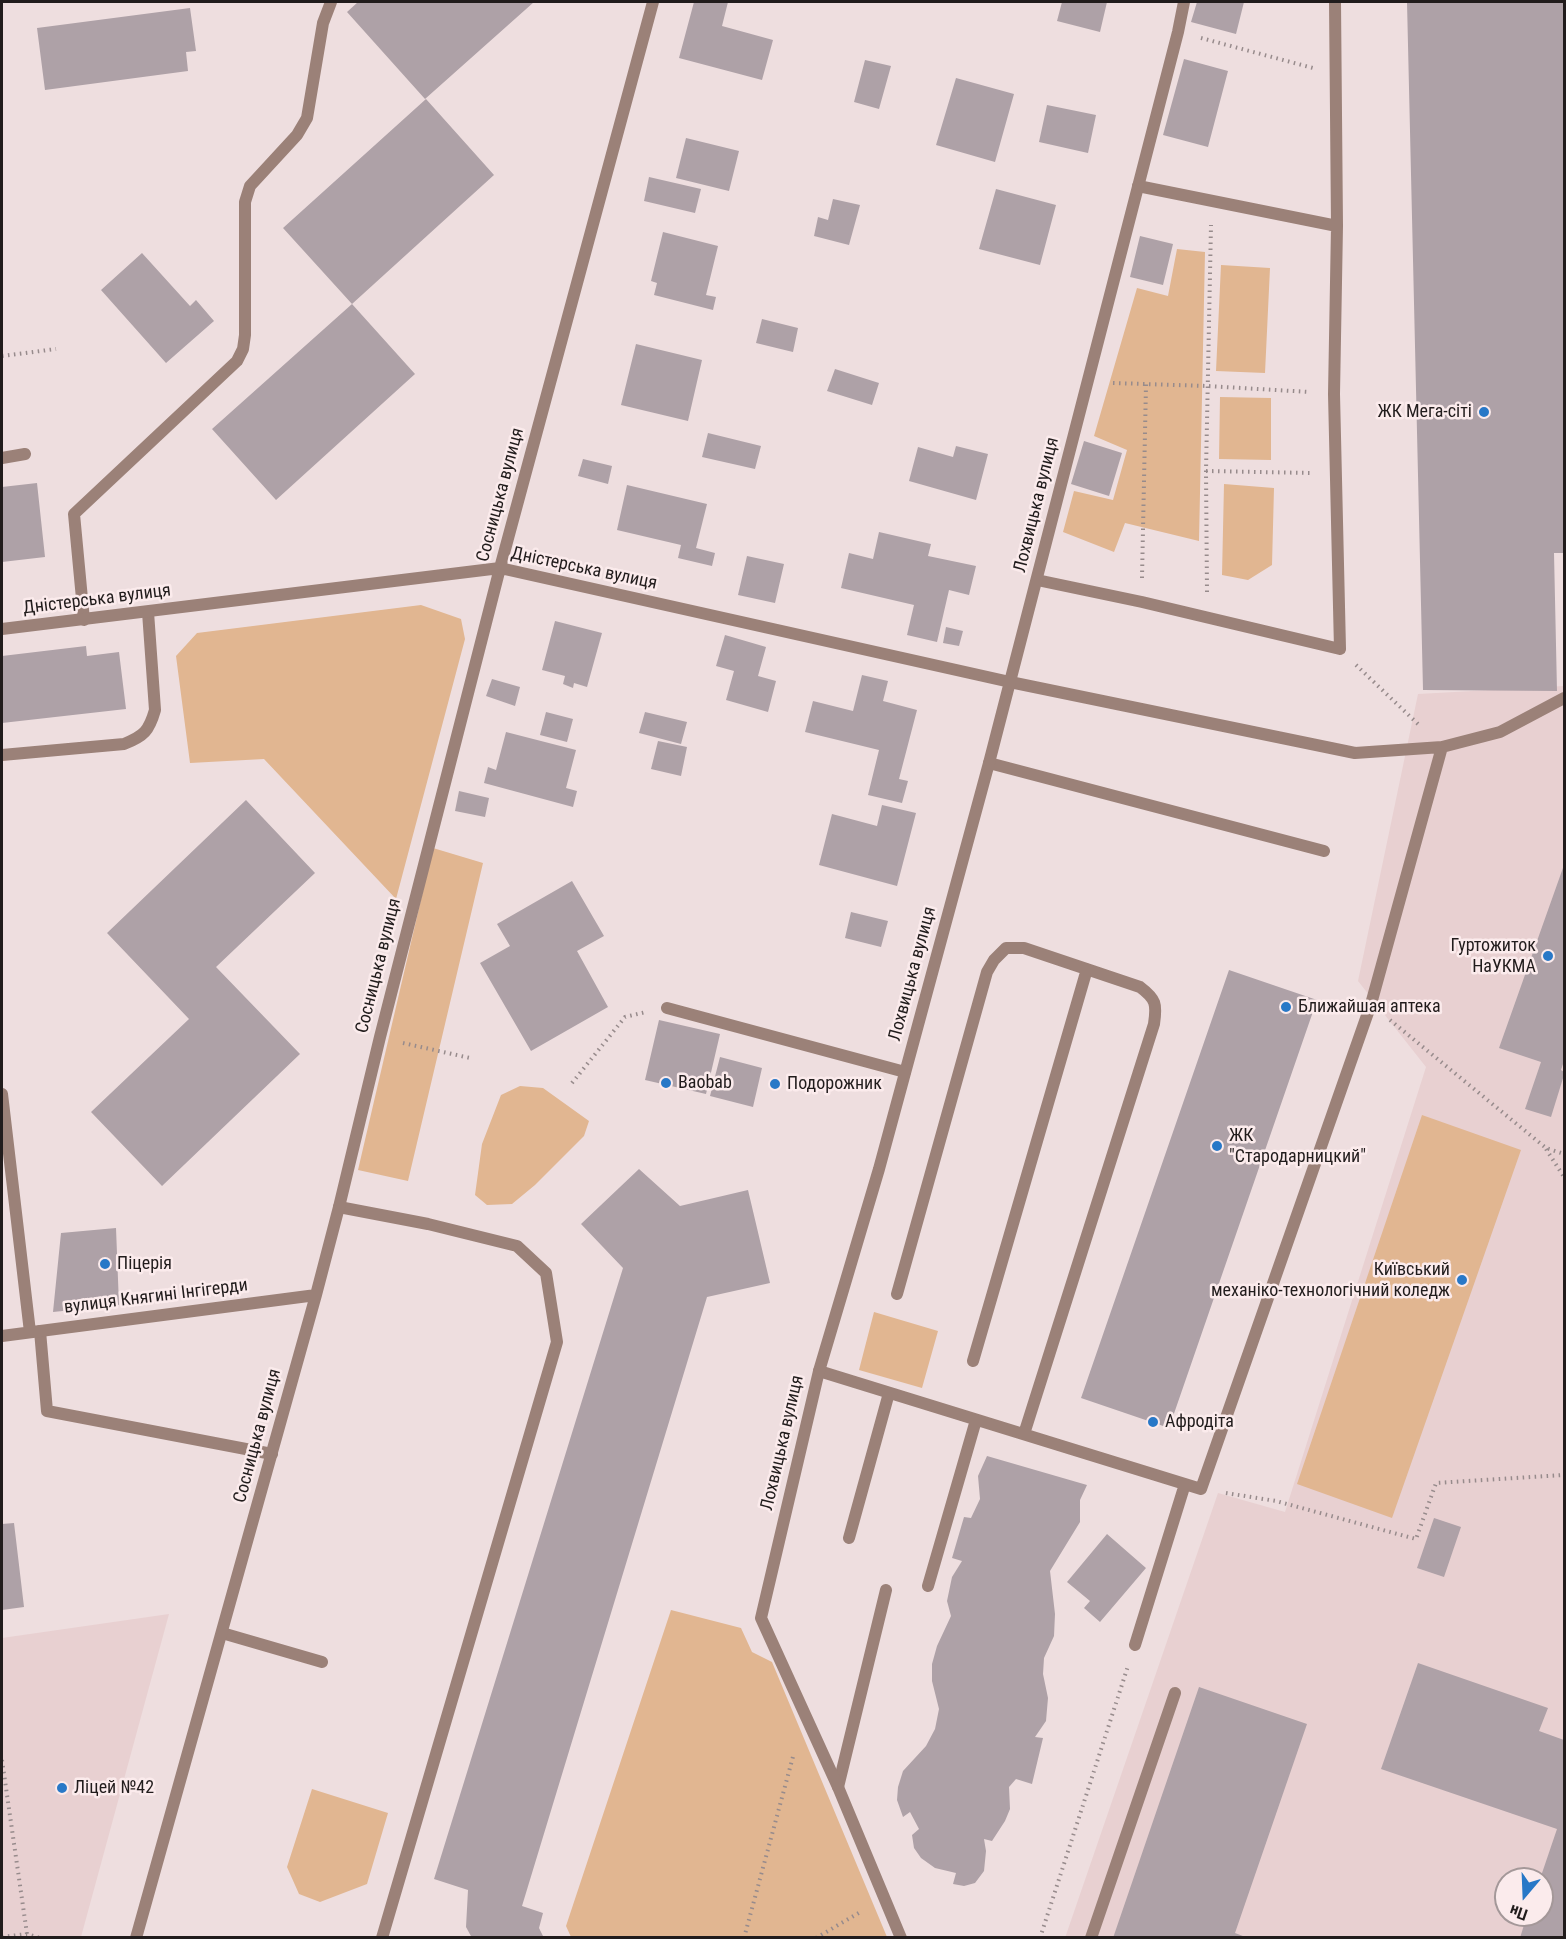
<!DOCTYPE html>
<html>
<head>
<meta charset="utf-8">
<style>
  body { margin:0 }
  #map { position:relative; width:1566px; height:1939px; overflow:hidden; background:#eededf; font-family:"Roboto Condensed",sans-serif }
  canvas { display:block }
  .frame { position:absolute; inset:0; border:3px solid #211c1c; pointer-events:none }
  .north { position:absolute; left:1494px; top:1867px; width:60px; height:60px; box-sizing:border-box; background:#fbebec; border:2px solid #a49899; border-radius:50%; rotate:199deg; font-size:16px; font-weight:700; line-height:24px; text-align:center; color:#211c1c }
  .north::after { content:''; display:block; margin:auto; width:21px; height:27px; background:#2878c7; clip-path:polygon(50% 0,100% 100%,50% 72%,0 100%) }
</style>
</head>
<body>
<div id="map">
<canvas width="1566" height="1939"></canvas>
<div class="frame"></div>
<div class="north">Пн</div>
</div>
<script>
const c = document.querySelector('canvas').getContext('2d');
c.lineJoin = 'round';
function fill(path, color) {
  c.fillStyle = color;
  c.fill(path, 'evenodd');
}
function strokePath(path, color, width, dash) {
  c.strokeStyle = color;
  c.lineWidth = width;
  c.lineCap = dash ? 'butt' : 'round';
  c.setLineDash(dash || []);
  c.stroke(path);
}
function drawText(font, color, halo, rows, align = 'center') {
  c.font = font + ' "Roboto Condensed",sans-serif';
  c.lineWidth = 5;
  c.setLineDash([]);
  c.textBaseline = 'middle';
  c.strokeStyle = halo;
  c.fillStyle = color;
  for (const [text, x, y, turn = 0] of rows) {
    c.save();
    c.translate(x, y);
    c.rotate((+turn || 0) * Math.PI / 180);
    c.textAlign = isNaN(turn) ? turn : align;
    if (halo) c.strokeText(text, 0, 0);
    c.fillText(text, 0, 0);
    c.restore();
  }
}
const built = new Path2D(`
  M 1564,686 L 1564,1937 L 1065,1938 L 1218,1493 L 1285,1512 L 1426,1067 L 1358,981 L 1418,694 ZM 1506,1879 L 1542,1879 L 1542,1915 L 1506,1915 Z
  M 169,1614 L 81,1937 L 2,1937 L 2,1638 Z`);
const green = new Path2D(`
  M 1177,249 L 1205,252 L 1199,541 L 1125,523 L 1114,552 L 1063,532 L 1074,491 L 1113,500 L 1127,450 L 1094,436 L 1137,288 L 1168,296 Z
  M 1221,265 L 1270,268 L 1265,373 L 1216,371 Z
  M 1220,397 L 1271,398 L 1271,460 L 1219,459 Z
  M 1224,484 L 1274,488 L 1272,565 L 1248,580 L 1222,575 Z
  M 421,605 L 461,619 L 465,639 L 396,899 L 264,759 L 190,763 L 176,656 L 197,633 Z
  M 433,848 L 483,863 L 408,1181 L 358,1170 Z
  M 520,1086 L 543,1088 L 589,1121 L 584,1136 L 535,1185 L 512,1204 L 487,1205 L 475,1195 L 482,1144 L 501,1095 Z
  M 1422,1115 L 1521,1150 L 1392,1518 L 1297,1484 Z
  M 874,1312 L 938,1331 L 922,1388 L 859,1370 Z
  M 671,1610 L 741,1628 L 752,1652 L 772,1662 L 887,1937 L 571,1937 L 566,1926 Z
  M 312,1789 L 388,1813 L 367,1884 L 320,1902 L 299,1894 L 287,1867 Z`);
const building = new Path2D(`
  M 358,2 L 534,2 L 425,99 L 347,12 Z
  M 694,2 L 728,2 L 722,26 L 773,40 L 762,80 L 679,58 Z
  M 1062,2 L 1107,2 L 1100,32 L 1057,21 Z
  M 1197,2 L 1244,2 L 1236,34 L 1191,22 Z
  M 1407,2 L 1564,2 L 1564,553 L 1554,553 L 1557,691 L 1423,690 Z
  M 190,8 L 196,51 L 186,52 L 188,71 L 45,90 L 37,28 Z
  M 1184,59 L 1228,71 L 1208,147 L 1163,135 Z
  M 865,60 L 891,66 L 879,109 L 854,102 Z
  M 956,78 L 1014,94 L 995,162 L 936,145 Z
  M 426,99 L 494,175 L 352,304 L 283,228 Z
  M 1047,105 L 1096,115 L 1088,153 L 1039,142 Z
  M 686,138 L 739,151 L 729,191 L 676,178 Z
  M 649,177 L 701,189 L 695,213 L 644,201 Z
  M 996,189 L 1056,205 L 1040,265 L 979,249 Z
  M 833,199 L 860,205 L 849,245 L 814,236 L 818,217 L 828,220 Z
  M 663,232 L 718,246 L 706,295 L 716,297 L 713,310 L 654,295 L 657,283 L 651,281 Z
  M 1140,236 L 1173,244 L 1163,285 L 1130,277 Z
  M 142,253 L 190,306 L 196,300 L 214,321 L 166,363 L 101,290 Z
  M 352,304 L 415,374 L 276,500 L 212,429 Z
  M 762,319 L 798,328 L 793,352 L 756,343 Z
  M 636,344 L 702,360 L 688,421 L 621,405 Z
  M 835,369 L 879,383 L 872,405 L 827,391 Z
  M 708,433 L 761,446 L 755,469 L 702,457 Z
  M 1084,441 L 1122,453 L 1109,496 L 1071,484 Z
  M 956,446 L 988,454 L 976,500 L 909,481 L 918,447 L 953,457 Z
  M 583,459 L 612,466 L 608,484 L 578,476 Z
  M 37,483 L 45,557 L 2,562 L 2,487 Z
  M 627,485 L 707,504 L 696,548 L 715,553 L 712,566 L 678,558 L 681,545 L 617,530 Z
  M 879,532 L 931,544 L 928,556 L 976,566 L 969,595 L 949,590 L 937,642 L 907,635 L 914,605 L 841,588 L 849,553 L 873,559 Z
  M 747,556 L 784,564 L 775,603 L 738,595 Z
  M 555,621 L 602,633 L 587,687 L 574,683 L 573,688 L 563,684 L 565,676 L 542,670 Z
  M 946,627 L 963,631 L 959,646 L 943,643 Z
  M 725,635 L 766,647 L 758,676 L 776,681 L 768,712 L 726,700 L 734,671 L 716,666 Z
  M 86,646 L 87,656 L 119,652 L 126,709 L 2,723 L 2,656 Z
  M 862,675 L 888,681 L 883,701 L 917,710 L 899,779 L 908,781 L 902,803 L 868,795 L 879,750 L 805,732 L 813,701 L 853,711 Z
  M 492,679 L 520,687 L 515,706 L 486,696 Z
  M 546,712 L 573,719 L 567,742 L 540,735 Z
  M 645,712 L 687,722 L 681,744 L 639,733 Z
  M 506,732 L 576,750 L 566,788 L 577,791 L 573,807 L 484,783 L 488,767 L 496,770 Z
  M 658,741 L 687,747 L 681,776 L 651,769 Z
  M 459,791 L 489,798 L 485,817 L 455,811 Z
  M 246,800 L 315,873 L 216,967 L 300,1054 L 162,1186 L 91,1112 L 189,1019 L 107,933 Z
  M 882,805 L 916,813 L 897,886 L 819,865 L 832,814 L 877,826 Z
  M 1564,865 L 1564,1061 L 1561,1070 L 1564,1072 L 1564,1075 L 1551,1117 L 1525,1109 L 1541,1062 L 1499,1048 Z
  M 572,881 L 604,936 L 577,951 L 608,1007 L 531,1051 L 480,963 L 510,946 L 497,924 Z
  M 851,912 L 888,921 L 881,947 L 845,938 Z
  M 1229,970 L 1317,1000 L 1169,1428 L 1081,1398 Z
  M 659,1020 L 720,1034 L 706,1094 L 645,1080 Z
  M 720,1057 L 762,1068 L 753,1107 L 710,1096 Z
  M 639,1169 L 680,1206 L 748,1190 L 770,1283 L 707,1297 L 522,1906 L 543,1913 L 539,1928 L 544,1938 L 472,1938 L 466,1927 L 468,1890 L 434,1879 L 623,1268 L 581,1224 Z
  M 116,1228 L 119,1305 L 53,1312 L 61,1233 Z
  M 987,1456 L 1087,1485 L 1080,1500 L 1080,1522 L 1050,1571 L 1055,1614 L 1054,1636 L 1044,1658 L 1043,1674 L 1048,1698 L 1046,1721 L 1035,1737 L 1043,1738 L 1032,1784 L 1016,1779 L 1009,1787 L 1010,1809 L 1005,1821 L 992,1841 L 984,1839 L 986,1851 L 984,1871 L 975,1883 L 964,1886 L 953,1884 L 956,1873 L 935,1868 L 921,1858 L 914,1848 L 912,1835 L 919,1829 L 910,1812 L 903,1817 L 897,1800 L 898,1787 L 903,1771 L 926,1746 L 935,1729 L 939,1709 L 932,1681 L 932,1664 L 937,1646 L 951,1616 L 947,1601 L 952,1577 L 962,1561 L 952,1558 L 964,1517 L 971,1518 L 980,1499 L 978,1476 Z
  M 1434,1518 L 1461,1527 L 1444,1577 L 1417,1568 Z
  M 14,1523 L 24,1607 L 2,1610 L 2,1524 Z
  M 1107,1534 L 1146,1568 L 1100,1622 L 1084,1608 L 1090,1601 L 1067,1582 Z
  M 1418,1663 L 1548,1708 L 1539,1731 L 1564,1740 L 1564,1938 L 1520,1938 L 1527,1915 L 1542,1915 L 1542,1879 L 1540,1879 L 1557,1829 L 1381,1769 Z
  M 1199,1687 L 1307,1724 L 1235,1933 L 1248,1938 L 1113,1938 Z`);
const path = new Path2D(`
  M 1201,38 L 1313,68
  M 2,356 L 56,349
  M 1113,383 L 1207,386 L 1310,392
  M 1206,471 L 1311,473
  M 1142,578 L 1146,384
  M 1207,592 L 1206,471 L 1211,225
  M 1356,665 L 1418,724
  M 1390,1020 L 1546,1148 L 1564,1154
  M 403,1043 L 470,1058
  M 572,1083 L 625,1017 L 646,1012
  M 1546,1149 L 1564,1177
  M 1226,1493 L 1276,1501 L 1416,1539 L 1436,1483 L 1564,1475
  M 2,1760 L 27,1934 L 24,1938
  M 2,1937 L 27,1934 L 40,1938
  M 744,1938 L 794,1753
  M 816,1938 L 862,1911
  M 1040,1938 L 1128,1666`);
const service = new Path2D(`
  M 1138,186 L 1337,226
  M 2,458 L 25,454
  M 1037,580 L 1142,602 L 1340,649 L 1334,394 L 1337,226 L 1335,2
  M 84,620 L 74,514 L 237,361 L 243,349 L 245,335 L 245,202 L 250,186 L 297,135 L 307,118 L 323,23 L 331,2
  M 1010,682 L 1355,753 L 1442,747 L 1500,732 L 1564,698
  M 2,755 L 124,744 C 144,736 149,731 155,710 L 148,612
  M 989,763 L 1324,851
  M 667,1008 L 905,1072
  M 339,1207 L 428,1224 L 517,1246 L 546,1273 L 557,1342 L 382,1938
  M 897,1294 L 987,972 L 994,960 L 1006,948 L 1024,948 L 1140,987 C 1156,999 1157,1004 1154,1024 L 1024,1434
  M 40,1331 L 47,1411 L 272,1454
  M 973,1361 L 1087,969
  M 819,1371 L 1201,1489 L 1371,1004 L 1442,747
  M 849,1538 L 889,1393
  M 928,1586 L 976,1420
  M 222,1633 L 322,1662
  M 1135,1645 L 1185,1484
  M 838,1787 L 886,1590
  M 1091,1938 L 1175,1693`);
const minor = new Path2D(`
  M 2,629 L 500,568 L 1010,682
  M 2,1094 L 30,1332
  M 2,1336 L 316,1295
  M 136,1938 L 316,1295 L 339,1207 L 380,1037 L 500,568 L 653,2
  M 901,1938 L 838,1787 L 761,1618 L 819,1371 L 879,1169 L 989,763 L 1178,32 L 1184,2`);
const markers = [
  [1484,412,6,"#2878c7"],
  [1548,956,6,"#2878c7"],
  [1286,1007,6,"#2878c7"],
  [666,1083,6,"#2878c7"],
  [775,1084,6,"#2878c7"],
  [1217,1146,6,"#2878c7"],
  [105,1264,6,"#2878c7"],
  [1462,1280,6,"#2878c7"],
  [1153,1422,6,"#2878c7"],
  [62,1788,6,"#2878c7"]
];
const poiNames = [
  ["ЖК Мега-сіті",1472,412,"right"],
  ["Гуртожиток",1536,946,"right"],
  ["НаУКМА",1536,967,"right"],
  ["Ближайшая аптека",1298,1007],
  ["Baobab",678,1083],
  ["Подорожник",787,1084],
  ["ЖК",1229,1136],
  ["\"Стародарницкий\"",1229,1157],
  ["Піцерія",117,1264],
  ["Київський",1450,1270,"right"],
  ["механіко-технологічний коледж",1450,1291,"right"],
  ["Афродіта",1165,1422],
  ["Ліцей №42",74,1788]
];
const streetNames = [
  ["Сосницька вулиця",501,495,-75],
  ["Лохвицька вулиця",1037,505,-76],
  ["Дністерська вулиця",584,569,12],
  ["Дністерська вулиця",97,600,-7],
  ["Сосницька вулиця",379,966,-76],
  ["Лохвицька вулиця",913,974,-75],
  ["вулиця Княгині Інгігерди",156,1297,-7],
  ["Сосницька вулиця",258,1436,-75],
  ["Лохвицька вулиця",783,1443,-77]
];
fill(built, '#e8d0d1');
fill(green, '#e1b691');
fill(building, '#aea1a7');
strokePath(path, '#978b8c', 4, [1.5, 4.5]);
strokePath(service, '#9b8178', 12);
strokePath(minor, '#9b8178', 12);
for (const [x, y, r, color] of markers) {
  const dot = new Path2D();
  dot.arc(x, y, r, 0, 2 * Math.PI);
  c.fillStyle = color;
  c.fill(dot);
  strokePath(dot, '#fbebec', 2);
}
drawText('18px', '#211c1c', '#fbebec', poiNames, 'left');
drawText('18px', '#211c1c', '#fbebec', streetNames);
</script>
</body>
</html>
